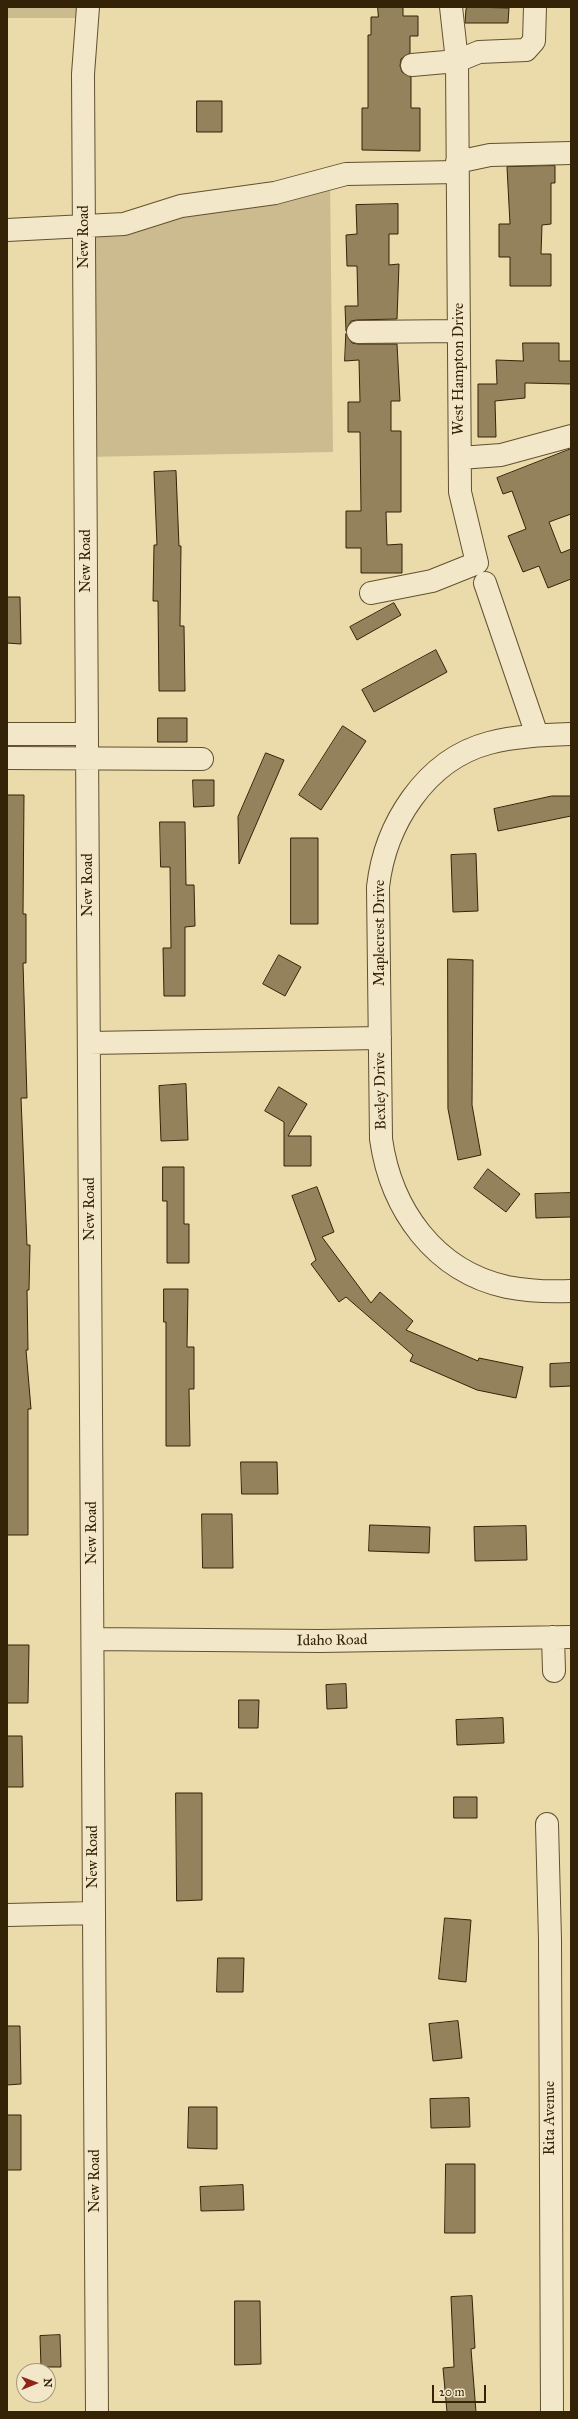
<!DOCTYPE html>
<html>
<head>
<meta charset="utf-8">
<style>
  body { margin:0 }
  #map { position:relative; width:578px; height:2419px; overflow:hidden; background:#ebdaaa; font-family:"IM FELL Great Primer",serif }
  canvas { display:block }
  .frame { position:absolute; inset:0; border:8px solid #352308; pointer-events:none }
  .north { position:absolute; left:16px; top:2363px; width:40px; height:40px; box-sizing:border-box; background:#f2e7c8; border:1px solid #a6997b; border-radius:50%; rotate:89deg; font-size:11px; font-weight:700; line-height:16px; text-align:center; color:#352308 }
  .north::after { content:''; display:block; margin:auto; width:14px; height:18px; background:#8f2418; clip-path:polygon(50% 0,100% 100%,50% 72%,0 100%) }
  .scale { position:absolute; left:432px; top:2385px; width:54px; height:18px; box-sizing:border-box; border:2px solid #352308; border-top:0; padding-left:5px; font-size:12px; line-height:14px; white-space:nowrap; color:#352308; -webkit-text-stroke:3px #f2e7c8; paint-order:stroke }
</style>
</head>
<body>
<div id="map">
<canvas width="578" height="2419"></canvas>
<div class="frame"></div>
<div class="north">N</div>
<div class="scale">20 m</div>
</div>
<script>
const c = document.querySelector('canvas').getContext('2d');
c.lineJoin = 'round';
function fill(path, color) {
  c.fillStyle = color;
  c.fill(path, 'evenodd');
}
function strokePath(path, color, width, dash) {
  c.strokeStyle = color;
  c.lineWidth = width;
  c.lineCap = dash ? 'butt' : 'round';
  c.setLineDash(dash || []);
  c.stroke(path);
}
function drawText(font, color, halo, rows, align = 'center') {
  c.font = font + ' "IM FELL Great Primer",serif';
  c.lineWidth = 3;
  c.setLineDash([]);
  c.textBaseline = 'middle';
  c.strokeStyle = halo;
  c.fillStyle = color;
  for (const [text, x, y, turn = 0] of rows) {
    c.save();
    c.translate(x, y);
    c.rotate((+turn || 0) * Math.PI / 180);
    c.textAlign = isNaN(turn) ? turn : align;
    if (halo) c.strokeText(text, 0, 0);
    c.fillText(text, 0, 0);
    c.restore();
  }
}
const green = new Path2D(`
  M 7,7 L 88,7 L 87,18 L 7,18 Z
  M 330,178 L 333,452 L 85,457 L 84,226 Z`);
const building = new Path2D(`
  M 378,7 L 403,7 L 403,16 L 418,16 L 418,36 L 410,36 L 410,53 L 401,59 L 400,66 L 402,72 L 411,77 L 411,108 L 420,108 L 420,151 L 362,150 L 362,108 L 368,108 L 368,35 L 371,35 L 371,17 L 378,17 Z
  M 469,7 L 509,8 L 508,23 L 465,23 L 466,9 Z
  M 197,101 L 222,101 L 222,132 L 197,132 Z
  M 555,166 L 555,183 L 551,183 L 551,224 L 542,225 L 541,254 L 551,254 L 551,286 L 510,286 L 510,257 L 499,257 L 499,224 L 510,224 L 507,167 Z
  M 398,204 L 398,234 L 389,234 L 389,265 L 399,264 L 397,319 L 357,320 L 351,321 L 346,331 L 345,306 L 358,306 L 357,266 L 347,266 L 346,235 L 357,234 L 356,205 Z
  M 346,334 L 352,343 L 358,344 L 397,344 L 400,401 L 391,401 L 391,431 L 401,431 L 401,512 L 386,512 L 387,545 L 402,544 L 402,573 L 361,573 L 361,548 L 346,548 L 346,511 L 361,511 L 360,432 L 348,432 L 348,402 L 360,402 L 359,360 L 345,361 Z
  M 523,343 L 559,343 L 559,361 L 571,361 L 571,384 L 525,383 L 525,398 L 495,401 L 496,437 L 478,437 L 478,384 L 497,384 L 496,360 L 523,361 Z
  M 571,449 L 571,514 L 549,522 L 561,553 L 571,549 L 571,579 L 548,588 L 539,566 L 523,572 L 508,536 L 526,529 L 512,491 L 503,494 L 497,478 Z
  M 176,471 L 179,546 L 181,546 L 180,626 L 184,626 L 185,691 L 159,691 L 158,601 L 153,601 L 154,545 L 157,545 L 154,472 Z
  M 7,597 L 20,597 L 21,644 L 7,643 Z
  M 394,603 L 401,615 L 357,640 L 350,627 Z
  M 436,650 L 447,672 L 374,712 L 362,690 Z
  M 158,718 L 187,718 L 187,742 L 158,742 Z
  M 343,726 L 366,741 L 321,810 L 299,795 Z
  M 266,753 L 284,760 L 239,864 L 238,817 Z
  M 193,780 L 214,780 L 214,806 L 194,807 Z
  M 7,795 L 24,795 L 23,914 L 26,914 L 26,963 L 23,963 L 27,1098 L 21,1098 L 27,1245 L 30,1245 L 29,1290 L 27,1290 L 28,1350 L 26,1350 L 31,1409 L 28,1409 L 28,1535 L 7,1535 Z
  M 552,796 L 571,796 L 571,816 L 498,831 L 494,809 Z
  M 160,822 L 185,822 L 186,885 L 194,885 L 195,926 L 185,927 L 185,996 L 164,996 L 163,948 L 171,948 L 170,867 L 161,867 Z
  M 291,838 L 318,838 L 318,924 L 291,924 Z
  M 476,854 L 478,911 L 453,912 L 451,855 Z
  M 279,955 L 301,967 L 285,996 L 263,984 Z
  M 448,959 L 473,960 L 472,1105 L 481,1155 L 458,1160 L 448,1109 Z
  M 186,1084 L 188,1140 L 161,1141 L 159,1086 Z
  M 279,1087 L 307,1104 L 288,1136 L 311,1136 L 311,1166 L 284,1166 L 284,1122 L 265,1111 Z
  M 163,1167 L 184,1167 L 184,1224 L 189,1224 L 189,1263 L 167,1263 L 167,1201 L 163,1201 Z
  M 488,1169 L 520,1194 L 506,1212 L 474,1188 Z
  M 317,1187 L 334,1232 L 322,1237 L 371,1303 L 380,1292 L 413,1321 L 406,1330 L 478,1361 L 479,1358 L 523,1367 L 516,1398 L 477,1390 L 410,1361 L 413,1355 L 346,1297 L 339,1302 L 311,1264 L 316,1260 L 292,1196 Z
  M 571,1193 L 571,1217 L 536,1218 L 535,1194 Z
  M 164,1289 L 188,1289 L 187,1347 L 194,1347 L 194,1389 L 189,1389 L 190,1446 L 166,1446 L 166,1322 L 164,1322 Z
  M 571,1363 L 571,1386 L 550,1387 L 550,1364 Z
  M 241,1462 L 277,1462 L 278,1494 L 242,1494 Z
  M 202,1514 L 232,1514 L 233,1568 L 203,1568 Z
  M 370,1525 L 430,1527 L 429,1553 L 369,1551 Z
  M 526,1526 L 527,1560 L 475,1561 L 474,1527 Z
  M 7,1645 L 29,1645 L 28,1703 L 7,1703 Z
  M 346,1684 L 347,1708 L 327,1709 L 326,1685 Z
  M 239,1700 L 259,1700 L 258,1728 L 239,1728 Z
  M 503,1718 L 504,1743 L 457,1745 L 456,1720 Z
  M 7,1736 L 22,1736 L 23,1787 L 7,1787 Z
  M 176,1793 L 202,1793 L 202,1900 L 177,1901 Z
  M 454,1797 L 477,1797 L 477,1818 L 454,1818 Z
  M 445,1918 L 471,1920 L 466,1982 L 439,1979 Z
  M 218,1958 L 244,1958 L 243,1992 L 217,1992 Z
  M 458,2021 L 462,2058 L 433,2061 L 429,2024 Z
  M 7,2026 L 20,2026 L 21,2084 L 7,2085 Z
  M 469,2098 L 470,2127 L 431,2128 L 430,2099 Z
  M 189,2107 L 217,2107 L 217,2149 L 188,2148 Z
  M 7,2115 L 21,2115 L 21,2170 L 7,2170 Z
  M 446,2164 L 475,2164 L 475,2233 L 445,2233 Z
  M 243,2185 L 244,2210 L 201,2211 L 200,2187 Z
  M 472,2296 L 475,2348 L 471,2349 L 476,2412 L 447,2412 L 443,2368 L 454,2367 L 451,2297 Z
  M 235,2301 L 260,2301 L 261,2364 L 235,2365 Z
  M 60,2335 L 61,2367 L 41,2367 L 40,2336 Z`);
const minor = new Path2D(`
  M 88,7 L 83,74 L 97,2412
  M 412,65 L 457,61 L 451,7
  M 457,162 L 490,155 L 571,153
  M 7,230 L 124,224 L 181,206 L 275,193 L 346,174 L 457,172
  M 358,332 L 459,331
  M 460,458 L 501,455 L 571,436
  M 485,583 L 537,735
  M 371,593 L 432,581 L 477,563 L 460,492 L 457,61 L 479,52 L 526,50 L 534,41 L 535,7
  M 7,734 L 87,734
  M 571,734 C 544,735 516,736 489,743 C 425,760 385,825 378,887 L 381,1139 C 391,1209 434,1271 507,1287 C 528,1291 549,1292 571,1291
  M 7,758 L 202,759
  M 89,1043 L 380,1038
  M 553,1637 L 554,1671
  M 93,1639 L 320,1641 L 571,1637
  M 547,1824 L 550,1940 L 552,2412
  M 7,1915 L 94,1913`);
const streetNames = [
  ["New Road",84,237,-90],
  ["West Hampton Drive",459,369,-90],
  ["New Road",86,561,-90],
  ["New Road",88,885,-90],
  ["Maplecrest Drive",380,933,-90],
  ["Bexley Drive",381,1091,-91],
  ["New Road",90,1209,-90],
  ["New Road",92,1533,-90],
  ["Idaho Road",332,1641,-1],
  ["New Road",93,1857,-90],
  ["Rita Avenue",550,2118,-90],
  ["New Road",95,2181,-90]
];
fill(green, '#ccbb8e');
fill(building, '#94825c');
strokePath(building, '#352308', 1);
strokePath(minor, '#625130', 24);
strokePath(minor, '#f2e7c8', 22);
drawText('15px', '#352308', '#f2e7c8', streetNames);
</script>
</body>
</html>
